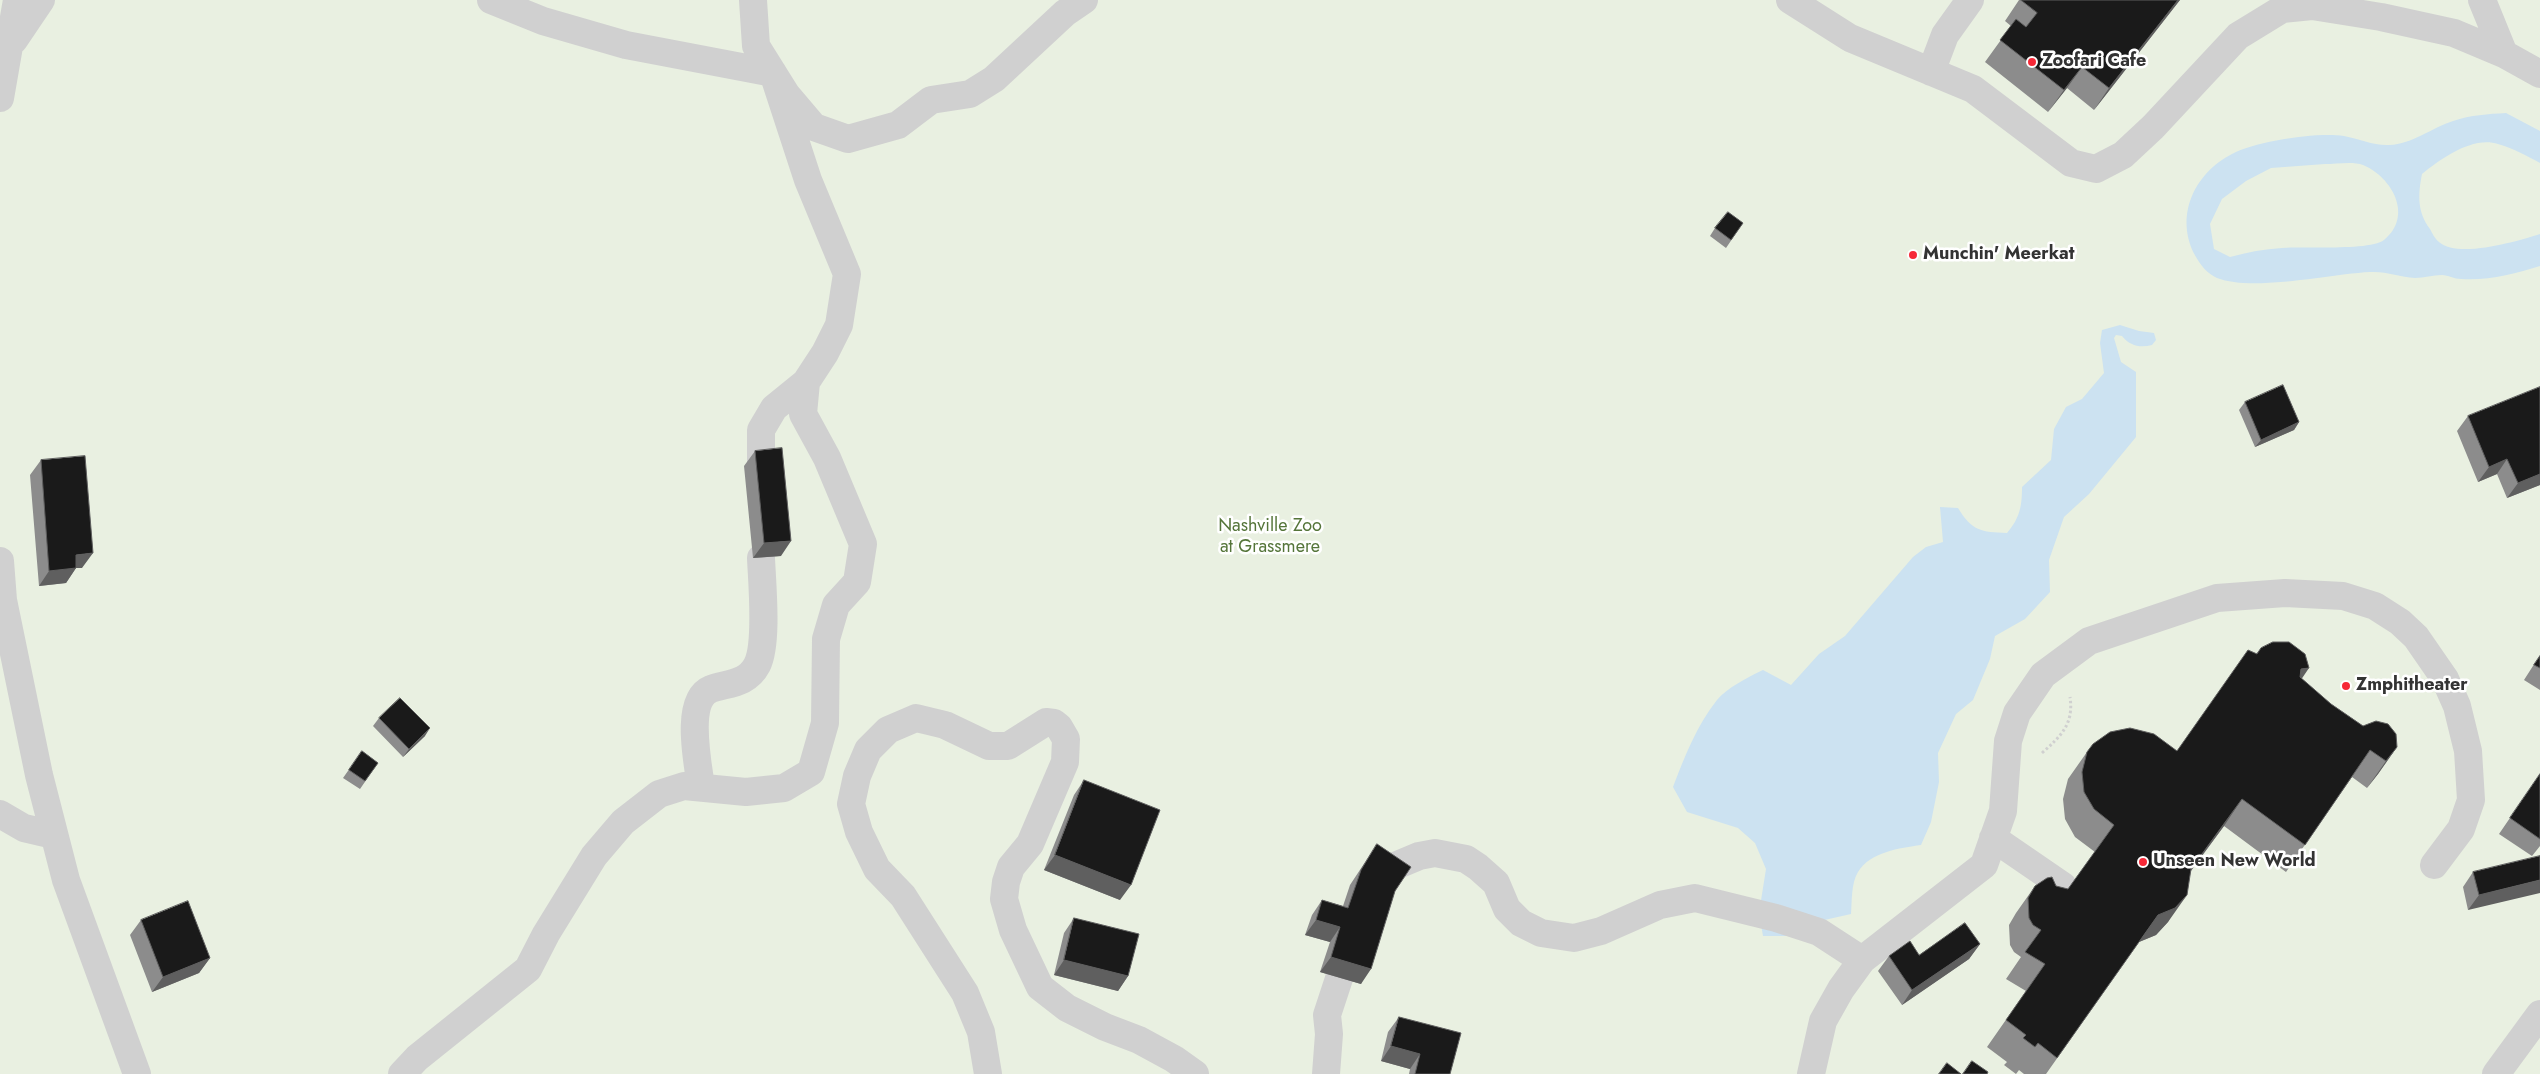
<!DOCTYPE html>
<html>
<head>
<meta charset="utf-8">
<style>
  body { margin:0 }
  canvas { display:block; background:#fff }
</style>
</head>
<body>
<canvas width="2540" height="1074"></canvas>
<script>
const c = document.querySelector('canvas').getContext('2d');
c.lineJoin = 'round';
function fill(path, color) {
  c.fillStyle = color;
  c.fill(path, 'evenodd');
}
function strokePath(path, color, width, dash) {
  c.strokeStyle = color;
  c.lineWidth = width;
  c.lineCap = dash ? 'butt' : 'round';
  c.setLineDash(dash || []);
  c.stroke(path);
}
function drawText(font, color, halo, rows, align = 'center') {
  c.font = font + ' Jost,sans-serif';
  c.lineWidth = 5;
  c.setLineDash([]);
  c.textBaseline = 'middle';
  c.strokeStyle = halo;
  c.fillStyle = color;
  for (const [text, x, y, turn = 0] of rows) {
    c.save();
    c.translate(x, y);
    c.rotate((+turn || 0) * Math.PI / 180);
    c.textAlign = isNaN(turn) ? turn : align;
    if (halo) c.strokeText(text, 0, 0);
    c.fillText(text, 0, 0);
    c.restore();
  }
}
const green = new Path2D(`
  M 0,0 L 2540,0 L 2540,1074 L 0,1074 Z`);
const water = new Path2D(`
  M 2506,113 L 2540,131 L 2540,163 C 2527,156 2513,148 2498,144 C 2472,136 2441,159 2422,174 C 2418,194 2417,212 2430,229 C 2432,233 2435,239 2439,242 C 2458,259 2518,241 2540,234 L 2540,266 C 2515,274 2487,281 2461,279 C 2454,279 2448,275 2442,275 C 2433,275 2424,278 2415,278 C 2400,277 2386,271 2370,272 C 2330,274 2253,292 2217,278 C 2208,274 2201,266 2196,257 C 2174,218 2193,174 2232,154 C 2256,141 2317,132 2344,136 C 2359,139 2375,146 2389,145 C 2413,144 2431,128 2453,121 C 2471,115 2488,114 2506,113 ZM 2325,164 C 2336,164 2353,161 2363,165 C 2392,177 2414,216 2384,240 C 2370,251 2303,246 2282,248 C 2264,249 2248,252 2230,257 L 2214,249 L 2210,224 L 2222,199 L 2246,181 L 2271,168 Z
  M 2120,325 L 2139,331 L 2154,333 L 2156,340 L 2152,345 C 2140,348 2130,346 2122,336 L 2116,335 L 2114,338 L 2121,362 L 2136,372 L 2136,437 L 2089,494 L 2064,517 L 2049,560 L 2050,592 L 2025,619 L 1995,636 L 1990,659 L 1973,700 L 1956,714 L 1938,753 L 1939,782 L 1931,822 L 1921,845 C 1900,848 1870,852 1858,872 C 1851,883 1852,902 1851,914 L 1820,921 L 1797,936 L 1763,936 L 1759,913 L 1766,869 L 1755,843 L 1738,828 L 1687,812 L 1673,787 C 1684,758 1697,725 1717,700 C 1727,688 1748,677 1763,670 L 1791,685 L 1819,654 L 1845,636 L 1913,557 L 1926,547 L 1943,542 L 1940,507 L 1958,508 C 1972,531 1981,532 2007,533 C 2020,518 2022,506 2022,487 L 2051,460 L 2054,429 L 2066,407 L 2082,399 L 2104,373 L 2100,343 L 2102,330 Z`);
const path = new Path2D(`
  M 2042,753 C 2061,736 2074,724 2070,697`);
const minor = new Path2D(`
  M 753,0 L 756,46 L 786,94 L 814,127 L 848,139 L 898,125 L 931,100 L 970,94 L 994,79 L 1065,13 L 1084,0
  M 1790,0 L 1850,38 L 1973,89 L 2071,163 L 2096,169 L 2123,155 L 2153,127 L 2238,36 L 2282,9 L 2312,6 L 2381,17 L 2454,33 L 2504,54
  M 2482,0 L 2504,54 L 2540,74
  M 14,40 L 41,0
  M 1931,72 L 1945,35 L 1970,0
  M 0,98 L 17,0
  M 761,465 L 761,430 L 774,408 L 806,382
  M 0,561 L 3,600 L 39,775 L 66,880 L 137,1074
  M 701,787 C 698,764 684,700 711,689 C 729,683 747,684 757,665 C 768,644 762,583 761,558
  M 0,814 L 24,828 L 54,835
  M 1993,838 L 2063,886
  M 1377,885 L 1388,869 L 1419,856 L 1435,853 L 1466,859 L 1478,867 L 1496,883 L 1507,909 L 1521,923 L 1541,933 L 1574,938 L 1601,931 L 1660,905 L 1695,898 L 1776,918 L 1819,932 L 1862,960
  M 402,1074 L 417,1058 L 528,969 L 546,934 L 594,856 L 623,822 L 659,794 L 684,786 L 746,792 L 784,788 L 811,772 L 825,723 L 826,639 L 836,605 L 857,582 L 863,544 L 827,458 L 803,414 L 806,382 L 825,353 L 839,325 L 847,274 L 808,180 L 773,73 L 626,45 L 543,21 L 491,0
  M 988,1074 L 981,1032 L 965,993 L 903,896 L 877,869 L 859,832 L 851,804 L 857,776 L 868,750 L 888,730 L 916,718 L 945,725 L 989,746 L 1008,746 L 1046,722 L 1054,723 L 1059,727 L 1066,739 L 1065,762 L 1030,844 L 1011,867 L 1006,882 L 1004,899 L 1013,930 L 1040,987 L 1067,1008 L 1105,1027 L 1139,1040 L 1174,1059 L 1195,1074
  M 1326,1074 L 1329,1034 L 1327,1015 L 1351,942
  M 1811,1074 L 1823,1021 L 1841,989 L 1862,960 L 1984,865 L 2003,811 L 2008,741 L 2017,713 L 2043,675 L 2089,641 L 2217,598 L 2285,593 L 2343,596 L 2375,606 L 2400,622 L 2416,637 L 2445,679 L 2457,706 L 2468,751 L 2471,800 L 2461,829 L 2434,865
  M 2496,1074 L 2540,1014`);
const wall = new Path2D(`
  M 2019,0 L 2180,0 L 2094,110 L 2067,88 L 2048,112 L 1985,62 L 2011,26 L 2005,21 Z
  M 1743,223 L 1726,248 L 1710,236 L 1715,228 Z
  M 2540,387 L 2540,485 L 2507,498 L 2497,474 L 2478,482 L 2457,431 L 2468,416 Z
  M 2245,402 L 2299,422 L 2294,430 L 2255,447 L 2239,410 Z
  M 755,451 L 781,556 L 753,558 L 744,466 Z
  M 41,460 L 82,568 L 76,568 L 66,583 L 39,586 L 30,475 Z
  M 2261,648 L 2302,679 L 2331,704 L 2363,726 L 2397,747 L 2378,774 L 2367,788 L 2352,777 L 2286,872 L 2224,826 L 2191,871 L 2168,922 L 2156,935 L 2139,942 L 2046,1074 L 2024,1074 L 2019,1070 L 2016,1074 L 2004,1065 L 2007,1062 L 1987,1047 L 2026,991 L 2006,979 L 2021,957 L 2014,952 L 2010,945 L 2009,925 L 2016,913 L 2035,886 L 2056,886 L 2068,889 L 2095,852 L 2075,837 L 2065,819 L 2063,799 L 2068,779 L 2087,752 L 2177,751 Z
  M 2540,655 L 2540,690 L 2524,680 Z
  M 379,718 L 425,736 L 403,757 L 373,726 Z
  M 362,751 L 378,763 L 360,789 L 343,778 Z
  M 2540,774 L 2540,846 L 2532,856 L 2499,834 Z
  M 1084,780 L 1120,900 L 1044,870 L 1074,795 Z
  M 1377,844 L 1395,891 L 1361,984 L 1320,972 L 1330,942 L 1305,935 L 1312,915 L 1322,900 L 1343,906 L 1350,885 Z
  M 2540,856 L 2468,910 L 2463,887 L 2473,872 Z
  M 1074,918 L 1128,976 L 1118,991 L 1054,975 L 1064,933 Z
  M 141,920 L 210,958 L 199,973 L 152,992 L 130,935 Z
  M 1980,944 L 1969,959 L 1902,1005 L 1878,971 L 1889,956 L 1919,955 Z
  M 1399,1017 L 1450,1074 L 1409,1074 L 1410,1069 L 1381,1061 L 1388,1032 Z`);
const shadedWall = new Path2D(`
  M 2178,0 L 2180,0 L 2094,110 L 2109,88 Z
  M 2082,67 L 2067,88 L 2048,112 L 2064,90 Z
  M 2299,422 L 2294,430 L 2255,447 L 2261,440 Z
  M 2507,459 L 2497,474 L 2478,482 L 2489,467 Z
  M 2540,474 L 2540,485 L 2507,498 L 2518,483 Z
  M 791,541 L 781,556 L 753,558 L 764,543 Z
  M 93,553 L 82,568 L 76,568 L 66,583 L 39,586 L 49,571 L 76,555 Z
  M 2309,668 L 2290,696 L 2301,669 Z
  M 430,728 L 425,736 L 403,757 L 409,749 Z
  M 2397,747 L 2378,774 L 2367,788 L 2386,761 Z
  M 2242,799 L 2224,826 L 2172,896 L 2191,869 Z
  M 1055,855 L 1131,885 L 1120,900 L 1044,870 Z
  M 2540,880 L 2540,893 L 2468,910 L 2479,895 Z
  M 2187,895 L 2168,922 L 2156,935 L 2139,942 L 2046,1074 L 2158,915 Z
  M 1316,920 L 1340,927 L 1330,942 L 1305,935 Z
  M 1980,944 L 1969,959 L 1902,1005 L 1912,990 Z
  M 1331,957 L 1371,969 L 1361,984 L 1320,972 Z
  M 210,958 L 199,973 L 152,992 L 163,977 Z
  M 1064,960 L 1128,976 L 1118,991 L 1054,975 Z
  M 1391,1046 L 1420,1054 L 1410,1069 L 1381,1061 Z`);
const building = new Path2D(`
  M 2021,0 L 2178,0 L 2109,88 L 2082,67 L 2064,90 L 2000,40 L 2016,19 L 2026,27 L 2037,13 Z
  M 1728,212 L 1743,223 L 1731,240 L 1715,228 Z
  M 2283,385 L 2299,422 L 2261,440 L 2245,402 Z
  M 2540,387 L 2540,474 L 2518,483 L 2507,459 L 2489,467 L 2468,416 Z
  M 782,448 L 791,541 L 764,543 L 755,451 Z
  M 85,456 L 93,553 L 76,555 L 76,568 L 49,571 L 41,460 Z
  M 2273,642 L 2289,642 L 2305,654 L 2309,668 L 2301,669 L 2300,677 L 2331,704 L 2363,726 L 2376,721 L 2388,724 L 2396,734 L 2397,747 L 2386,761 L 2370,750 L 2305,845 L 2242,799 L 2191,869 L 2187,895 L 2175,908 L 2158,915 L 2057,1058 L 2038,1043 L 2035,1047 L 2023,1038 L 2026,1035 L 2006,1020 L 2045,964 L 2025,952 L 2041,930 L 2033,925 L 2029,918 L 2028,898 L 2035,886 L 2047,878 L 2052,877 L 2056,886 L 2068,889 L 2114,825 L 2094,809 L 2084,792 L 2082,772 L 2087,752 L 2093,744 L 2110,732 L 2130,728 L 2154,734 L 2177,751 L 2248,650 L 2257,654 L 2261,648 Z
  M 2540,656 L 2540,668 L 2534,665 Z
  M 400,698 L 430,728 L 409,749 L 379,718 Z
  M 362,751 L 378,763 L 365,781 L 349,770 Z
  M 2540,774 L 2540,839 L 2510,818 Z
  M 1084,780 L 1160,810 L 1131,885 L 1055,855 Z
  M 1377,844 L 1411,867 L 1395,891 L 1371,969 L 1331,957 L 1340,927 L 1316,920 L 1322,900 L 1348,908 L 1361,870 Z
  M 2540,856 L 2540,880 L 2479,895 L 2473,872 Z
  M 188,901 L 210,958 L 163,977 L 141,920 Z
  M 1074,918 L 1139,934 L 1128,976 L 1064,960 Z
  M 1965,923 L 1980,944 L 1912,990 L 1889,956 L 1910,941 L 1919,955 Z
  M 1399,1017 L 1461,1033 L 1450,1074 L 1415,1074 L 1420,1054 L 1391,1046 Z
  M 1972,1061 L 1988,1072 L 1987,1074 L 1963,1074 Z
  M 1947,1063 L 1961,1074 L 1939,1074 Z`);
const markers = [
  [2032,62,5,"#f62837"],
  [1913,255,5,"#f62837"],
  [2346,686,5,"#f62837"],
  [2143,862,5,"#f62837"]
];
const poiNames = [
  ["Zoofari Cafe",2042,62],
  ["Munchin' Meerkat",1923,255],
  ["Zmphitheater",2356,686],
  ["Unseen New World",2153,862]
];
const parkNames = [
  ["Nashville Zoo",1270,527],
  ["at Grassmere",1270,548]
];
fill(green, '#e9f0e1');
fill(water, '#cce2f1');
strokePath(path, '#d0d0d0', 3, [2.5, 2.5]);
strokePath(minor, '#d0d0d0', 28);
fill(wall, '#8c8c8c');
fill(shadedWall, '#5f5f5f');
fill(building, '#1a1a1a');
strokePath(building, '#5f5f5f', 1);
for (const [x, y, r, color] of markers) {
  const dot = new Path2D();
  dot.arc(x, y, r, 0, 2 * Math.PI);
  c.fillStyle = color;
  c.fill(dot);
  strokePath(dot, '#fff', 2);
}
drawText('bold 18px', '#333', '#fff', poiNames, 'left');
drawText('18px', '#55753a', '#fff', parkNames);
</script>
</body>
</html>
